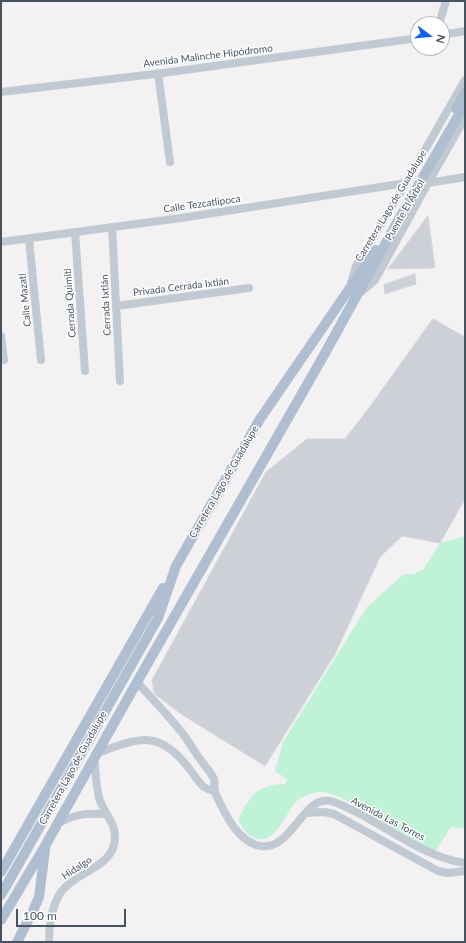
<!DOCTYPE html>
<html>
<head>
<meta charset="utf-8">
<style>
  body { margin:0 }
  #map { position:relative; width:466px; height:943px; overflow:hidden; background:#f3f1f1; font-family:Lato,sans-serif }
  canvas { display:block }
  .frame { position:absolute; inset:0; border:2px solid #485360; pointer-events:none }
  .north { position:absolute; left:410px; top:16px; width:40px; height:40px; box-sizing:border-box; background:#fff; border:1px solid #b6babf; border-radius:50%; rotate:106deg; font-size:11px; font-weight:700; line-height:16px; text-align:center; color:#485360 }
  .north::after { content:''; display:block; margin:auto; width:14px; height:18px; background:#1162ed; clip-path:polygon(50% 0,100% 100%,50% 72%,0 100%) }
  .scale { position:absolute; left:16px; top:909px; width:110px; height:18px; box-sizing:border-box; border:2px solid #485360; border-top:0; padding-left:5px; font-size:12px; line-height:14px; white-space:nowrap; color:#485360; -webkit-text-stroke:3px #fff; paint-order:stroke }
</style>
</head>
<body>
<div id="map">
<canvas width="466" height="943"></canvas>
<div class="frame"></div>
<div class="north">N</div>
<div class="scale">100 m</div>
</div>
<script>
const c = document.querySelector('canvas').getContext('2d');
c.lineJoin = 'round';
function fill(path, color) {
  c.fillStyle = color;
  c.fill(path, 'evenodd');
}
function strokePath(path, color, width, dash) {
  c.strokeStyle = color;
  c.lineWidth = width;
  c.lineCap = dash ? 'butt' : 'round';
  c.setLineDash(dash || []);
  c.stroke(path);
}
function drawText(font, color, halo, rows, align = 'center') {
  c.font = font + ' Lato,sans-serif';
  c.lineWidth = 3;
  c.setLineDash([]);
  c.textBaseline = 'middle';
  c.strokeStyle = halo;
  c.fillStyle = color;
  for (const [text, x, y, turn = 0] of rows) {
    c.save();
    c.translate(x, y);
    c.rotate((+turn || 0) * Math.PI / 180);
    c.textAlign = isNaN(turn) ? turn : align;
    if (halo) c.strokeText(text, 0, 0);
    c.fillText(text, 0, 0);
    c.restore();
  }
}
const green = new Path2D(`
  M 465,536 L 465,826 L 463,828 L 451,827 L 434,853 C 414,844 395,832 376,820 C 361,810 339,793 321,792 C 312,792 300,797 294,804 C 287,813 283,824 275,832 C 260,848 245,835 238,819 C 251,795 256,785 285,784 L 287,779 L 275,771 L 283,742 L 367,607 L 404,574 L 413,574 L 423,570 L 440,543 Z`);
const building = new Path2D(`
  M 428,216 L 435,268 L 388,269 Z
  M 415,274 L 416,284 L 385,294 L 384,285 Z
  M 433,319 L 465,337 L 465,499 L 440,543 L 402,536 L 380,557 L 335,654 L 265,766 L 181,714 L 156,695 L 154,692 L 152,680 L 266,472 L 307,439 L 345,439 L 369,408 Z`);
const minor = new Path2D(`
  M 439,24 L 446,1
  M 442,35 L 465,31
  M 158,73 L 170,162
  M 1,92 L 163,73 L 418,38
  M 428,183 L 465,177
  M 112,227 L 120,381
  M 75,232 L 85,371
  M 29,239 L 41,360
  M 1,242 L 181,218 L 406,183
  M 351,283 L 356,266 L 406,183 L 465,80
  M 360,293 L 375,280 L 428,183 L 465,118
  M 116,306 L 249,288
  M 1,336 L 4,360
  M 137,682 C 152,699 169,716 183,734 C 189,742 194,751 200,759 C 204,765 211,772 214,779 C 215,783 214,787 215,791 C 216,796 219,801 221,805 C 229,821 239,839 256,845 C 293,856 302,790 334,802 C 378,818 419,857 465,863
  M 98,753 C 139,738 158,729 188,767 C 193,773 198,782 204,787 C 207,789 212,790 215,792
  M 306,813 L 324,812 L 334,814 L 438,871 L 447,873 L 465,871
  M 57,824 C 75,814 85,813 105,814
  M 49,942 C 49,924 51,907 61,892 C 76,871 114,868 115,838 C 116,824 103,811 99,798 C 96,786 96,772 94,759`);
const major = new Path2D(`
  M 456,109 L 465,93
  M 1,872 L 163,588
  M 1,895 L 158,618 L 176,566 L 260,419 L 376,250
  M 1,920 L 45,846 L 137,682 L 324,355 L 399,219 L 465,104
  M 17,942 L 33,911 L 39,897 L 45,850`);
const streetNames = [
  ["Avenida Malinche Hipódromo",208,56,-7],
  ["Calle Tezcatlipoca",202,204,-8],
  ["Carretera Lago de Guadalupe",391,206,-59],
  ["Puente El Árbol",405,210,-60],
  ["Privada Cerrada Ixtlán",181,287,-7],
  ["Calle Mazatl",25,300,-96],
  ["Cerrada Quimitl",70,303,-94],
  ["Cerrada Ixtlán",106,305,-93],
  ["Carretera Lago de Guadalupe",224,482,-60],
  ["Carretera Lago de Guadalupe",73,768,-61],
  ["Avenida Las Torres",388,819,28],
  ["Hidalgo",77,868,-34]
];
fill(green, '#bff2d6');
fill(building, '#cdd0d6');
strokePath(building, '#d5d7dd', 1);
strokePath(minor, '#c1cad3', 8);
strokePath(major, '#b0bed1', 10);
drawText('10px', '#485360', '#fff', streetNames);
</script>
</body>
</html>
